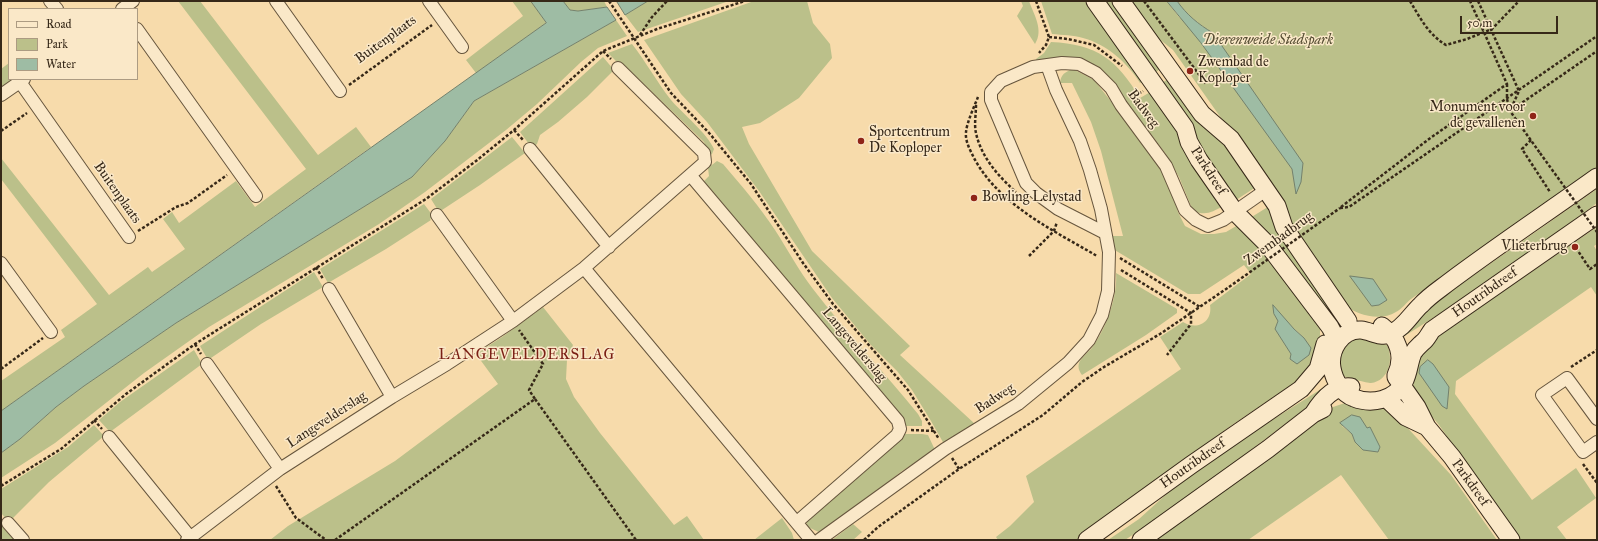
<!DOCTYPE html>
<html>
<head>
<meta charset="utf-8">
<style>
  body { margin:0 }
  #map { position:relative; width:1598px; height:541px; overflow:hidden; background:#f7dbab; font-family:"IM FELL Great Primer",serif }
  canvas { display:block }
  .frame { position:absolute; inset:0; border:2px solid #362818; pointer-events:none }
  .legend { position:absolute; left:8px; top:8px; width:130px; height:72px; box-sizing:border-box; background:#fae8c8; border:1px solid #ac9b82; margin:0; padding:5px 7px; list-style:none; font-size:12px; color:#362818 }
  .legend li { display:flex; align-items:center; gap:8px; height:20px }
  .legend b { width:20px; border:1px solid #ac9b82 }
  .scale { position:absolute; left:1460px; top:16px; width:98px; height:18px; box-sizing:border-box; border:2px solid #362818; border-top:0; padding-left:5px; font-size:12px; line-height:14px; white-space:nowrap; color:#362818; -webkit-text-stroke:3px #fae8c8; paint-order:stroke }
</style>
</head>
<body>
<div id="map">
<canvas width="1598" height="541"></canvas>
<div class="frame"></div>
<ul class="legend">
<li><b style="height:5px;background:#fae8c8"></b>Road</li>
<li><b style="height:11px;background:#bbc08a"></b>Park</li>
<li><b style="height:11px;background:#9ebca4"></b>Water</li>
</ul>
<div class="scale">50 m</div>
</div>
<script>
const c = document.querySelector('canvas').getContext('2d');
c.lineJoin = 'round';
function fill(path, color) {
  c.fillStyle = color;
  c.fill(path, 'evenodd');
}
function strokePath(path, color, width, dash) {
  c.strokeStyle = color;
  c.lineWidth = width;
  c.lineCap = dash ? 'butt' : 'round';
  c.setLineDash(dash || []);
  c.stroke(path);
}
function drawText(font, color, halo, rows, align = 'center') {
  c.font = font + ' "IM FELL Great Primer",serif';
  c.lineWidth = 3;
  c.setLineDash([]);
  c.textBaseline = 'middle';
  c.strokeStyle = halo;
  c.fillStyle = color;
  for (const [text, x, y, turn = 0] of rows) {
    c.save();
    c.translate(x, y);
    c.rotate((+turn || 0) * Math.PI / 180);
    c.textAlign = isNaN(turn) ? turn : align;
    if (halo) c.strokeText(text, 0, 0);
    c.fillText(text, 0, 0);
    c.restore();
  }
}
const green = new Path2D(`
  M 178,1 L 200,1 L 318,155 L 356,127 L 371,147 L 1,411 L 1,381 L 65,337 L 61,330 L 97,304 L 1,179 L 1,158 L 109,295 L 148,267 L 152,272 L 185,249 L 163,219 L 172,212 L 179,223 L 236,181 L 255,207 L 306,169 Z
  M 512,1 L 531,1 L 546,23 L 476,73 L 466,60 L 523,16 Z
  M 563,1 L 604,1 L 607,7 L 578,11 L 570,10 Z
  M 648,1 L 729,1 L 638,32 L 625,15 Z
  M 754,1 L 807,1 L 813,23 L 830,44 L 832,58 L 799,98 L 760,123 L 742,127 L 749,144 L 812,251 L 910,346 L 900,355 L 975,424 L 944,444 L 931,421 L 912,390 L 897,371 L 870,344 L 832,298 L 759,191 L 707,122 L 681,94 L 644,40 Z
  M 1021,1 L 1029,1 C 1034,15 1044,30 1035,44 L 1017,16 L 1023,6 Z
  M 1041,1 L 1089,1 L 1144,80 L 1140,83 C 1128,63 1106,44 1083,38 C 1073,35 1063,35 1052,34 Z
  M 1099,1 L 1117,1 L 1164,66 L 1152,75 Z
  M 1128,1 L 1167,1 L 1179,17 L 1214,35 L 1185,13 L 1177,1 L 1597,1 L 1597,167 L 1411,299 C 1406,303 1402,309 1396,312 C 1379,322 1358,315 1342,304 L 1286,224 L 1279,200 L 1173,50 L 1158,38 Z
  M 616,20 L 627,36 L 598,48 L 581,62 L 537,104 L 506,130 L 425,192 L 379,224 L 209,327 L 144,373 L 55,443 L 1,478 L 1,453 L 20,439 L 56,407 L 84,386 L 176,323 L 412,177 L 445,141 L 474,101 Z
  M 1051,42 C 1097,44 1117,60 1140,98 L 1152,91 L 1224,206 C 1211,212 1207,216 1193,211 L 1179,177 L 1165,153 L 1118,90 L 1083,62 L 1065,57 L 1050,58 L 1042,61 L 1039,66 L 1036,59 L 1044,53 Z
  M 632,44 C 646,62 657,82 671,100 C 683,114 707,133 714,149 L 712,154 L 709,156 L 704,142 L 621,62 L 619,64 L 608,53 Z
  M 603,57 L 614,70 L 587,97 L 558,122 L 540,135 L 537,144 L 532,148 L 520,132 Z
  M 9,63 L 9,79 L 16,79 L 1,90 L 1,69 Z
  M 1073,69 L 1094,80 L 1153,154 L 1173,191 L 1178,212 L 1185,226 L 1201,234 L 1214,234 L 1226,232 L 1238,225 L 1249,234 L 1320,324 L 1320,339 L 1316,357 L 1306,375 L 1232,425 L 1076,540 L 998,540 L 996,537 L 1010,526 L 1034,502 L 1026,476 L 1181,369 L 1160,337 L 1183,322 C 1197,331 1213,322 1210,305 L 1251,274 L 1244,265 L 1200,294 L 1188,294 L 1113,249 L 1112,236 L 1123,236 L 1101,151 L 1091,122 L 1072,83 L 1060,83 C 1061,74 1065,72 1073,69 ZM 1278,321 L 1288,323 L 1304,338 L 1291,354 L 1276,329 Z
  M 1171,77 L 1221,136 L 1256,187 L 1236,200 L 1159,85 Z
  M 512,137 L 525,153 L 480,185 L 439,212 L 431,199 Z
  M 717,161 L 723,164 C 741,185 760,207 775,230 C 788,250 799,271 813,289 C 846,332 884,372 918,414 L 922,421 L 922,426 L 904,426 L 703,182 L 709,176 L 708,168 Z
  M 1597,189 L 1597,203 L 1499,276 L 1403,337 L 1399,333 L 1444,296 Z
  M 424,204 L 433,216 L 430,219 L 431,220 L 386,249 L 328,283 L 320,269 Z
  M 1271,205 L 1338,319 L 1334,321 L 1250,218 Z
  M 1597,227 L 1597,244 L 1594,246 L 1597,251 L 1597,296 L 1591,287 L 1456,381 L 1455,394 L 1532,500 L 1576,468 L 1596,498 L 1557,527 L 1567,540 L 1519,540 L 1439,425 L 1414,395 L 1413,377 L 1418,357 L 1438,336 Z
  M 314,272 L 323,287 L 261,324 L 208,360 L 200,346 Z
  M 1116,273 L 1177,309 L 1177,313 L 1146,335 L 1082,375 C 1079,371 1077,366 1080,361 C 1083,356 1087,353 1091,349 C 1105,331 1118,297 1116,273 Z
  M 543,307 L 573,345 L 567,360 L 566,379 L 574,397 L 600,433 L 674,525 L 687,516 L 704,540 L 270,540 L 288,526 L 395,461 L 498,384 L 476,354 L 502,337 Z
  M 1356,339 L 1365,339 L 1387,345 C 1394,359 1389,381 1371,383 C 1367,383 1348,378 1343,376 C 1337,362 1340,345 1356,339 Z
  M 194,350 L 202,364 L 110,432 L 99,420 L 120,402 Z
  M 1329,384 L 1331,389 L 1222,472 L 1155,520 L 1125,540 L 1108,540 L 1139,519 L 1172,489 L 1236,443 Z
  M 1345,403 L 1385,407 L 1392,411 L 1451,475 L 1497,540 L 1389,540 L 1341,475 L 1248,540 L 1153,540 L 1270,456 L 1333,407 ZM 1342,426 L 1367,428 L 1380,447 L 1378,452 L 1355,442 L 1352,434 Z
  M 94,425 L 104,436 L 49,482 L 9,522 L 1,513 L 1,489 L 68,447 Z
  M 902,434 L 922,434 L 928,435 L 935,450 L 902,471 L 823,534 L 808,527 L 806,522 Z
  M 782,518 L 792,533 L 794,540 L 754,540 Z
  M 1,522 L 5,526 L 3,528 L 15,540 L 1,540 Z
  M 853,524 L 862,532 L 853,540 L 832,540 Z`);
const water = new Path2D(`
  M 531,1 L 563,1 L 570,10 L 578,11 L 607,7 L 616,20 L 474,101 L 445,141 L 412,177 L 176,323 L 84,386 L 56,407 L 20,439 L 1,453 L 1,411 L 546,23 Z
  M 618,1 L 648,1 L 625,15 L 617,2 Z
  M 1167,1 L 1177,1 C 1187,15 1198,24 1213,33 L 1303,163 L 1301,182 L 1296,194 L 1292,169 L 1201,43 Z
  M 1350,276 L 1373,279 L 1387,300 L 1379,305 L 1372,306 Z
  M 1273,305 L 1294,329 L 1304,338 L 1311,348 L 1309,355 L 1297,364 L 1290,359 L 1291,354 L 1275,329 L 1278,321 L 1274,314 Z
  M 1428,360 L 1433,364 L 1449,387 L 1447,409 L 1442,406 L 1419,373 L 1420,367 Z
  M 1352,415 L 1360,417 L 1367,428 L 1370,427 L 1380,447 L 1378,452 L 1363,450 L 1355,442 L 1352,434 L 1340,423 Z`);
const path = new Path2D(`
  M 609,1 L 671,93 L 710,134 L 751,184 L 803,263 L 833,304 L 908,390 L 939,439
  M 1036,1 L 1049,37 L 1046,45 L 1039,53
  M 1144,1 L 1206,84
  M 1410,1 C 1420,18 1429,35 1446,45 L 1467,39 L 1492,29 L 1519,1
  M 1478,1 L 1519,91 L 1510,111
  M 640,35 L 652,17 L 667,1
  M 1049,37 L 1068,39 L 1094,45 L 1122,66
  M 603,51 L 611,59
  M 1507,84 L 1507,99 L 1510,111 L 1540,153
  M 349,85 L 432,25
  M 978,97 C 974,107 967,122 966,132 C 965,141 970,150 974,158 C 999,205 1053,230 1097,256
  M 1130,99 L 1143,91
  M 976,105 C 976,114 974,125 976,133 C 981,157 999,177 1016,192
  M 1510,111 L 1597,51
  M 514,130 L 523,140
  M 1,131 L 27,113
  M 1531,140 L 1522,149 L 1550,192
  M 1341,207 L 1429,139 L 1507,84 L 1470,1
  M 1340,208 L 1349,207 L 1597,36
  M 138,231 L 176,207 L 188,203 L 227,175
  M 1576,248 L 1590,269 L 1597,264
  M 1029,256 L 1054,231 L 1057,222
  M 1120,258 L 1200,307
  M 316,267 L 323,279
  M 1121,270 L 1191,313 L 1191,324 L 1167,355
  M 195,344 L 201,354
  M 1571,367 L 1597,350
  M 1,369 L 43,338
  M 535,399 L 636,540
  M 94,420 L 102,429
  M 911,430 L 934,431
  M 952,458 L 959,469
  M 1583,464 L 1597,483
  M 1,486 L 61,449 L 126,394 L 195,344 L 426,199 L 476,161 L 514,130 L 603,51 L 657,29 L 745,1
  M 276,486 L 296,518 L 326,540
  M 335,540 L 535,399 L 529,390 L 543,364 L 519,330
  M 864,540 L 878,527 L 959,469 L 1043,415 L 1082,382 L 1104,367 L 1160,334 L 1229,287`);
const street = new Path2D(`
  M 50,1 L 57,9
  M 276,1 L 340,91
  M 429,1 L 462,47
  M 122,9 L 133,1
  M 137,29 L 256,196
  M 20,82 L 129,237
  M 1,95 L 24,79
  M 530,149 L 609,247
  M 691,176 L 898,421 L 900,429 L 897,435 L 797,522
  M 437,215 L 513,321
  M 1105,233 L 1058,209 L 1036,193 L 1026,183 L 991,100 L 991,92 L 1001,81 L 1033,67 L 1062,63 L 1079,64 L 1096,73 L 1111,88 L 1121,105 L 1166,166 L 1185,210 L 1196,220 L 1208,226 L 1223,220 L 1266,190
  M 1,263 L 51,332
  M 584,268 L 811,540
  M 329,289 L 392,397
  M 207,364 L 280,469
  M 1597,419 L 1567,378 L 1542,395 L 1583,452 L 1597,442
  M 109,437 L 190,537
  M 8,523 L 23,540
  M 187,540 L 280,469 L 392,397 L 447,364 L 513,321 L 584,268 L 705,162 L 704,153 L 618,68
  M 819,540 L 945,449 L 1018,404 L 1068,363 L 1089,340 L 1102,315 L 1108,291 L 1109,252 L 1101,209 L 1090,170 L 1080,141 L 1056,90 L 1047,65`);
const secondary = new Path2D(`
  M 1095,1 L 1185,128 L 1189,142 L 1199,160 L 1235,212 L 1268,245 L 1330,327 L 1338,342
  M 1121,1 L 1202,114 L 1231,139 L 1277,206 L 1284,227 L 1348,321
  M 1597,177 C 1548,212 1497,246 1449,282 C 1440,289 1429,296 1421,305 C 1411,314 1404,328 1390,334 C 1380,338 1371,331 1361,330 C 1341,329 1329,351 1332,368 C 1334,380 1342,394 1354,398 C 1372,405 1395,400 1404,382 C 1409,373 1409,362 1413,353 C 1416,348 1419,346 1423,342 C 1427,339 1429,334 1432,330 L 1597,215
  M 1382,326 C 1398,338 1405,356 1396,375
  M 1396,377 L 1417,407 L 1427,427 L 1452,457 L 1511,540
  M 1386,398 L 1406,417 L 1427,427
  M 1313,414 C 1321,401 1334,385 1351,387
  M 1087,540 L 1191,465 L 1301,389 L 1318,369 L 1325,344
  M 1141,540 L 1268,449 L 1313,414 L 1323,409`);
const pathBridge = new Path2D(`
  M 1540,153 L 1597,232
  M 1229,287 L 1340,208`);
const markers = [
  [1190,71,4,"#8f2418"],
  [1533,116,4,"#8f2418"],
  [861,141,4,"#8f2418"],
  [974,198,4,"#8f2418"],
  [1575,247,4,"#8f2418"]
];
const streetNames = [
  ["Buitenplaats",386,40,-36],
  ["Badweg",1143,109,54],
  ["Parkdreef",1208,171,57],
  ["Buitenplaats",117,193,55],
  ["Zwembadbrug",1279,239,-36],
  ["Houtribdreef",1485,293,-35],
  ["Langevelderslag",854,345,50],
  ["Badweg",995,399,-33],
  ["Langevelderslag",327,420,-33],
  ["Houtribdreef",1193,464,-35],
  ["Parkdreef",1470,483,54]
];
const parkNames = [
  ["Dierenweide Stadspark",1268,41]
];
const poiNames = [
  ["Zwembad de",1198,63],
  ["Koploper",1198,79],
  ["Monument voor",1525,108,"right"],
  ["de gevallenen",1525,124,"right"],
  ["Sportcentrum",869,133],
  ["De Koploper",869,149],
  ["Bowling Lelystad",982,198],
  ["Vlieterbrug",1567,247,"right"]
];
const neighbourhoodNames = [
  ["LANGEVELDERSLAG",527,355]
];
fill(green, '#bbc08a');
fill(water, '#9ebca4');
strokePath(water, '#74816c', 1);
strokePath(street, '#66553d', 14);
strokePath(secondary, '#362818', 19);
strokePath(path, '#362818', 2.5, [3, 2]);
strokePath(street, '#fae8c8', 12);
strokePath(secondary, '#fae8c8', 17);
strokePath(pathBridge, '#362818', 2.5, [3, 2]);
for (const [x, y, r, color] of markers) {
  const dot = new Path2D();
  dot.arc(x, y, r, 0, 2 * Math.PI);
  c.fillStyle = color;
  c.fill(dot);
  strokePath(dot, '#fae8c8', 1.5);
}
drawText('14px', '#362818', '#fae8c8', streetNames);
drawText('italic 14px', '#574e34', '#fae8c8', parkNames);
drawText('14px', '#362818', '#fae8c8', poiNames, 'left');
c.letterSpacing = '1px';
drawText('15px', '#7a1f14', '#fae8c8', neighbourhoodNames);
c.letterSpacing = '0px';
</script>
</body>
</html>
